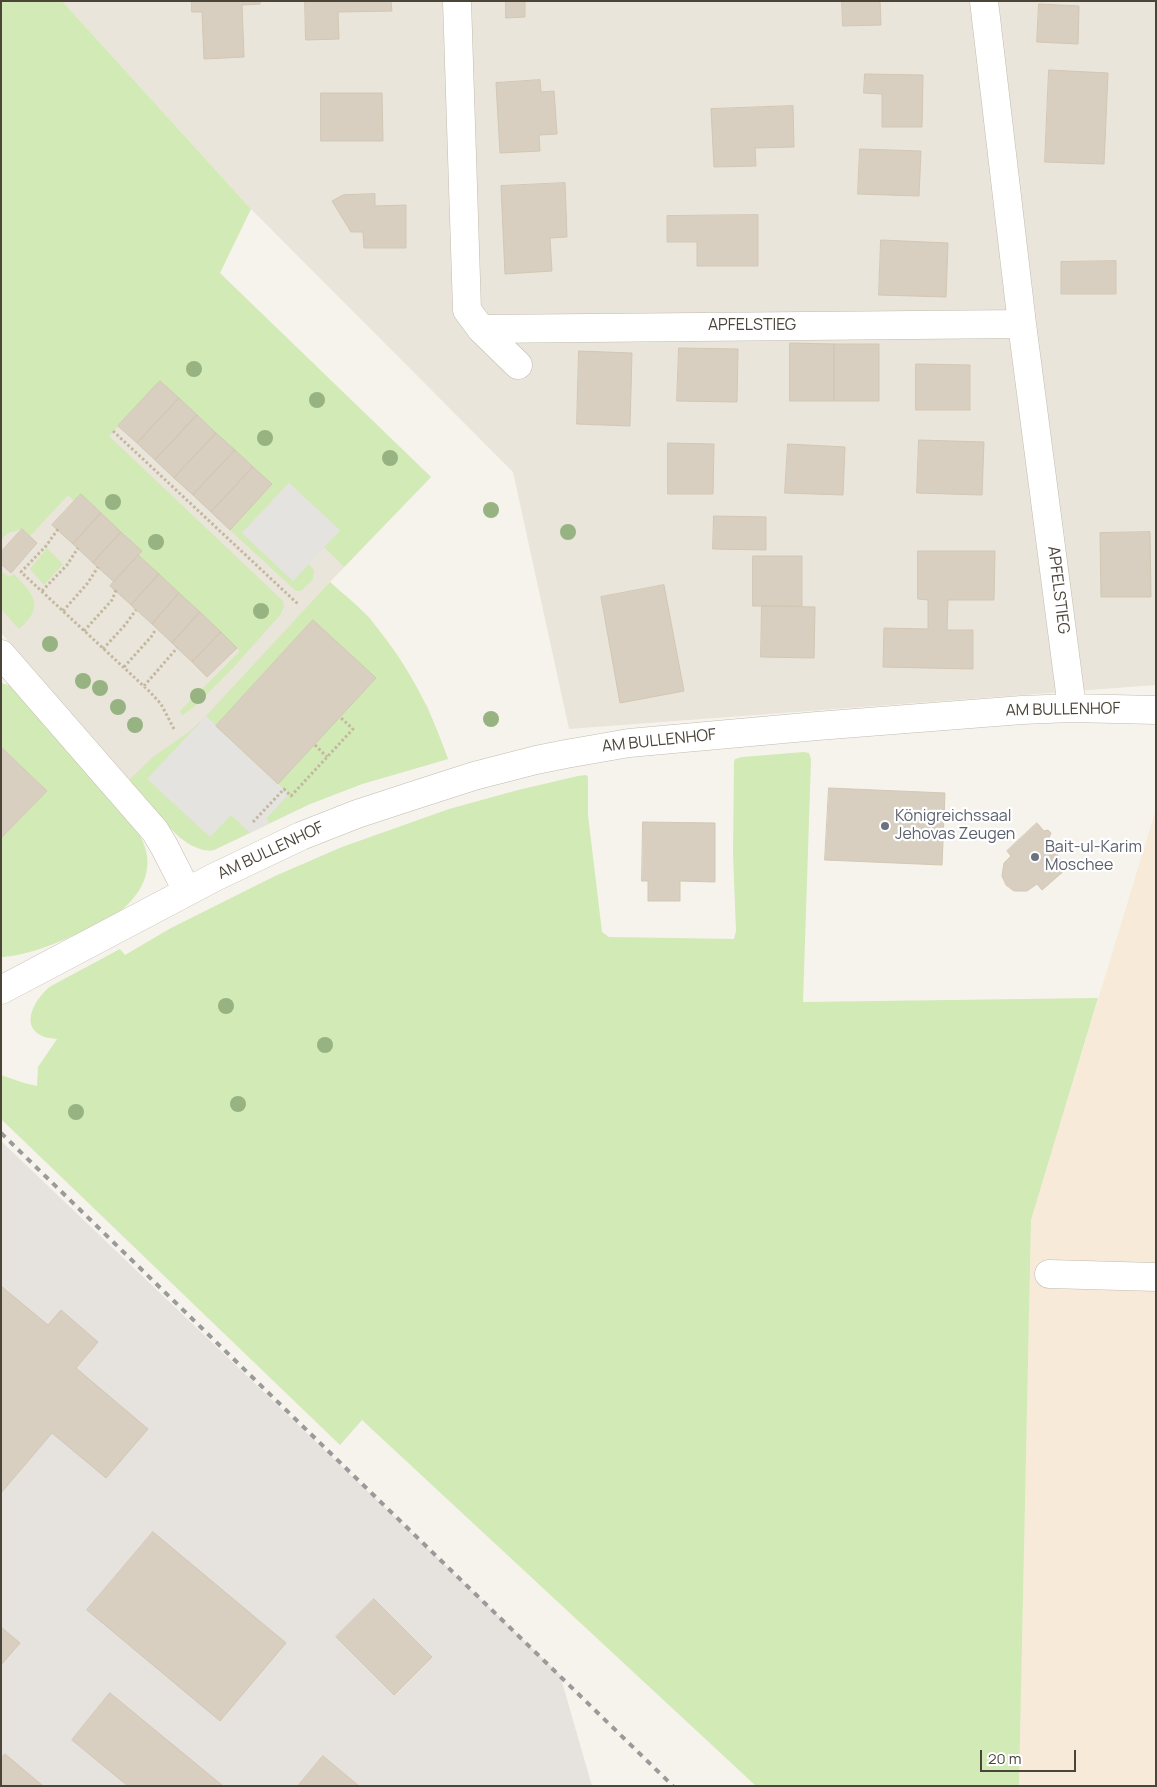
<!DOCTYPE html>
<html>
<head>
<meta charset="utf-8">
<style>
  body { margin:0 }
  #map { position:relative; width:1157px; height:1787px; overflow:hidden; background:#f6f3ec; font-family:Manrope,sans-serif }
  canvas { display:block }
  .frame { position:absolute; inset:0; border:2px solid #4b4439; pointer-events:none }
  .scale { position:absolute; left:980px; top:1750px; width:96px; height:22px; box-sizing:border-box; border:2px solid #4b4439; border-top:0; padding-left:6px; font-size:15px; line-height:18px; white-space:nowrap; color:#4b4439; -webkit-text-stroke:4px #fff; paint-order:stroke }
</style>
</head>
<body>
<div id="map">
<canvas width="1157" height="1787"></canvas>
<div class="frame"></div>
<div class="scale">20 m</div>
</div>
<script>
const c = document.querySelector('canvas').getContext('2d');
c.lineJoin = 'round';
function fill(path, color) {
  c.fillStyle = color;
  c.fill(path, 'evenodd');
}
function strokePath(path, color, width, dash) {
  c.strokeStyle = color;
  c.lineWidth = width;
  c.lineCap = dash ? 'butt' : 'round';
  c.setLineDash(dash || []);
  c.stroke(path);
}
function drawText(font, color, halo, rows, align = 'center') {
  c.font = font + ' Manrope,sans-serif';
  c.lineWidth = 4.5;
  c.setLineDash([]);
  c.textBaseline = 'middle';
  c.strokeStyle = halo;
  c.fillStyle = color;
  for (const [text, x, y, turn = 0] of rows) {
    c.save();
    c.translate(x, y);
    c.rotate((+turn || 0) * Math.PI / 180);
    c.textAlign = isNaN(turn) ? turn : align;
    if (halo) c.strokeText(text, 0, 0);
    c.fillText(text, 0, 0);
    c.restore();
  }
}
const residential = new Path2D(`
  M 62,1 L 1156,1 L 1156,685 L 569,729 L 513,472 L 251,209 Z
  M 219,273 L 431,477 L 330,582 L 369,617 L 401,662 L 428,708 L 448,759 L 362,784 L 310,804 L 214,850 L 209,851 L 190,845 L 179,837 L 1,633 L 1,484 Z`);
const commercial = new Path2D(`
  M 1156,809 L 1156,1786 L 1019,1786 L 1031,1220 Z`);
const industrial = new Path2D(`
  M 1,1141 L 560,1675 L 592,1786 L 1,1786 Z`);
const green = new Path2D(`
  M 1,1 L 62,1 L 251,209 L 220,273 L 431,477 L 344,567 L 324,547 L 340,531 L 289,483 L 242,533 L 293,581 L 309,564 L 314,570 L 313,579 L 301,591 L 296,591 L 230,530 L 271,484 L 160,381 L 109,436 L 283,601 L 284,606 L 281,614 L 232,669 L 196,705 L 183,715 L 181,714 L 180,711 L 240,651 L 138,555 L 142,551 L 81,494 L 74,501 L 68,495 L 30,536 L 22,529 L 8,533 L 1,539 Z
  M 47,548 L 63,564 L 44,585 L 30,569 Z
  M 1,571 L 9,577 L 14,574 C 33,594 46,606 19,629 L 1,609 Z
  M 330,582 C 343,594 358,605 370,619 C 407,663 429,705 448,759 L 362,784 L 310,804 L 214,850 C 184,856 147,801 129,780 L 153,757 L 190,731 L 206,716 Z
  M 1,683 L 12,686 L 137,831 C 156,859 148,887 123,909 C 109,921 89,929 72,936 C 50,946 27,955 3,957 L 1,957 L 1,838 L 47,791 L 1,747 Z
  M 804,752 L 809,753 L 811,759 L 803,1002 L 1098,998 L 1031,1220 L 1019,1786 L 756,1786 L 362,1420 L 340,1445 L 1,1119 L 1,1075 L 24,1083 L 37,1086 L 38,1067 L 57,1039 C 52,1038 46,1038 42,1036 C 18,1025 37,996 51,986 L 120,949 L 125,955 L 171,928 L 275,876 L 342,847 L 449,809 L 518,790 L 578,776 L 586,775 L 588,777 L 588,815 L 602,932 L 609,937 L 734,939 L 736,931 L 733,854 L 734,762 L 735,759 L 742,757 Z`);
const parking = new Path2D(`
  M 289,483 L 340,530 L 293,581 L 242,533 Z
  M 206,716 L 289,794 L 266,819 L 270,823 L 250,833 L 231,815 L 210,837 L 147,779 Z`);
const building = new Path2D(`
  M 192,1 L 260,1 L 260,4 L 242,5 L 244,57 L 204,59 L 202,12 L 192,12 Z
  M 305,1 L 391,1 L 392,11 L 338,12 L 339,39 L 306,40 Z
  M 506,1 L 525,1 L 525,17 L 506,18 Z
  M 842,1 L 880,1 L 881,25 L 843,26 Z
  M 1039,4 L 1079,6 L 1078,44 L 1037,42 Z
  M 1049,70 L 1108,73 L 1104,164 L 1045,162 Z
  M 865,74 L 923,75 L 922,127 L 882,127 L 882,94 L 864,93 Z
  M 540,80 L 541,92 L 554,91 L 557,134 L 539,135 L 540,151 L 500,153 L 496,83 Z
  M 321,93 L 382,93 L 383,141 L 321,141 Z
  M 793,106 L 794,147 L 755,148 L 756,166 L 714,167 L 711,109 Z
  M 860,149 L 921,151 L 919,196 L 858,194 Z
  M 565,183 L 567,237 L 550,238 L 552,271 L 505,274 L 501,186 Z
  M 375,194 L 375,206 L 406,205 L 406,248 L 364,248 L 363,232 L 351,232 L 332,201 L 343,195 Z
  M 758,215 L 758,266 L 697,266 L 697,242 L 667,242 L 667,216 Z
  M 881,240 L 948,243 L 946,297 L 879,295 Z
  M 1116,261 L 1116,294 L 1061,294 L 1061,262 Z
  M 790,343 L 834,344 L 834,401 L 790,401 Z
  M 834,344 L 879,344 L 879,401 L 834,401 Z
  M 679,348 L 738,349 L 737,402 L 677,401 Z
  M 579,351 L 632,353 L 630,426 L 577,424 Z
  M 916,364 L 970,365 L 970,410 L 916,410 Z
  M 160,381 L 179,398 L 137,443 L 118,426 Z
  M 179,398 L 197,415 L 155,460 L 137,443 Z
  M 197,415 L 216,433 L 174,478 L 155,460 Z
  M 216,433 L 235,450 L 193,495 L 174,478 Z
  M 919,440 L 984,442 L 982,495 L 917,493 Z
  M 668,443 L 714,444 L 713,494 L 668,494 Z
  M 788,444 L 845,447 L 843,495 L 785,493 Z
  M 235,450 L 253,467 L 211,512 L 193,495 Z
  M 253,467 L 272,484 L 230,530 L 211,512 Z
  M 81,494 L 101,513 L 73,544 L 52,525 Z
  M 101,513 L 121,532 L 93,563 L 73,544 Z
  M 714,516 L 766,517 L 766,550 L 713,549 Z
  M 22,529 L 37,543 L 11,573 L 1,564 L 1,552 Z
  M 121,532 L 142,551 L 114,582 L 93,563 Z
  M 1150,532 L 1151,597 L 1101,597 L 1100,533 Z
  M 918,551 L 995,551 L 994,600 L 948,600 L 947,630 L 973,630 L 973,669 L 883,667 L 884,628 L 928,629 L 928,600 L 918,599 Z
  M 138,555 L 159,574 L 131,605 L 110,586 Z
  M 753,556 L 802,556 L 802,606 L 753,606 Z
  M 159,574 L 179,593 L 152,624 L 131,605 Z
  M 664,585 L 684,691 L 620,703 L 601,597 Z
  M 179,593 L 200,612 L 172,643 L 152,624 Z
  M 762,606 L 815,607 L 814,658 L 761,657 Z
  M 200,612 L 221,632 L 192,662 L 172,643 Z
  M 313,620 L 376,678 L 278,784 L 216,726 Z
  M 221,632 L 237,648 L 207,677 L 192,662 Z
  M 1,747 L 47,791 L 1,838 Z
  M 829,788 L 945,793 L 942,865 L 825,860 Z
  M 643,822 L 715,823 L 715,882 L 680,881 L 680,901 L 648,901 L 648,881 L 642,881 Z
  M 1037,823 L 1044,831 L 1048,830 L 1051,833 L 1049,838 L 1065,870 L 1042,890 L 1037,884 L 1027,891 L 1014,891 L 1006,885 L 1002,876 L 1004,863 L 1011,856 L 1007,851 Z
  M 1,1286 L 48,1325 L 61,1310 L 98,1342 L 76,1368 L 148,1429 L 106,1478 L 52,1433 L 1,1493 Z
  M 153,1532 L 286,1643 L 220,1721 L 87,1610 Z
  M 374,1599 L 432,1657 L 394,1695 L 336,1637 Z
  M 1,1627 L 20,1643 L 1,1665 Z
  M 110,1693 L 223,1786 L 128,1786 L 72,1740 Z
  M 5,1754 L 43,1786 L 1,1786 L 1,1758 Z
  M 323,1756 L 359,1786 L 298,1786 Z`);
const path = new Path2D(`
  M 113,431 L 298,604
  M 58,529 L 46,546 L 21,572 L 149,691 L 161,704 L 174,729
  M 42,591 L 67,565 L 78,548
  M 63,611 L 87,584 L 98,567
  M 84,631 L 112,600 L 116,590
  M 103,649 L 125,625 L 136,610
  M 124,667 L 151,637 L 156,629
  M 144,686 L 177,648
  M 315,745 L 327,757
  M 253,822 L 284,789 L 291,796 L 353,729 L 340,717`);
const minor = new Path2D(`
  M 457,1 L 467,310 L 481,329 L 518,365
  M 984,1 L 1022,324 L 1072,708
  M 481,329 L 1022,324
  M 1,654 L 155,831 L 164,846 L 187,891
  M 1,990 L 215,877 L 301,836 L 357,814 L 415,795 L 474,776 L 536,760 L 566,754 L 629,743 L 817,726 L 1022,710 L 1072,708 L 1156,710
  M 1049,1274 L 1156,1277`);
const rail = new Path2D(`
  M 1,1133 L 673,1786`);
const trees = [
  [194,369],
  [317,400],
  [265,438],
  [390,458],
  [113,502],
  [491,510],
  [568,532],
  [156,542],
  [261,611],
  [50,644],
  [83,681],
  [100,688],
  [198,696],
  [118,707],
  [491,719],
  [135,725],
  [226,1006],
  [325,1045],
  [238,1104],
  [76,1112]
];
const markers = [
  [885,826,5,"#6b7280"],
  [1035,857,5,"#6b7280"]
];
const streetNames = [
  ["APFELSTIEG",752,326],
  ["APFELSTIEG",1058,590,83],
  ["AM BULLENHOF",1063,710,-1],
  ["AM BULLENHOF",659,741,-6],
  ["AM BULLENHOF",271,851,-25]
];
const worshipNames = [
  ["Königreichssaal",895,817],
  ["Jehovas Zeugen",895,835],
  ["Bait-ul-Karim",1045,848],
  ["Moschee",1045,866]
];
fill(residential, '#eae5da');
fill(commercial, '#f7ead8');
fill(industrial, '#e6e2dd');
fill(green, '#d2eab5');
fill(parking, '#e5e3e0');
fill(building, '#d8cfc1');
strokePath(building, '#d3c7b4', 1);
strokePath(minor, '#c2bbae', 29);
strokePath(path, '#c4b79f', 3, [2.5, 2.5]);
strokePath(minor, '#fff', 28);
strokePath(rail, '#9a9a9a', 4, [6, 6]);
c.fillStyle = '#97b381';
for (const [x, y] of trees) {
  c.beginPath();
  c.arc(x, y, 8, 0, 2 * Math.PI);
  c.fill();
}
for (const [x, y, r, color] of markers) {
  const dot = new Path2D();
  dot.arc(x, y, r, 0, 2 * Math.PI);
  c.fillStyle = color;
  c.fill(dot);
  strokePath(dot, '#fff', 2);
}
drawText('16px', '#4b4439', '#fff', streetNames);
drawText('16px', '#5b616d', '#fff', worshipNames, 'left');
</script>
</body>
</html>
